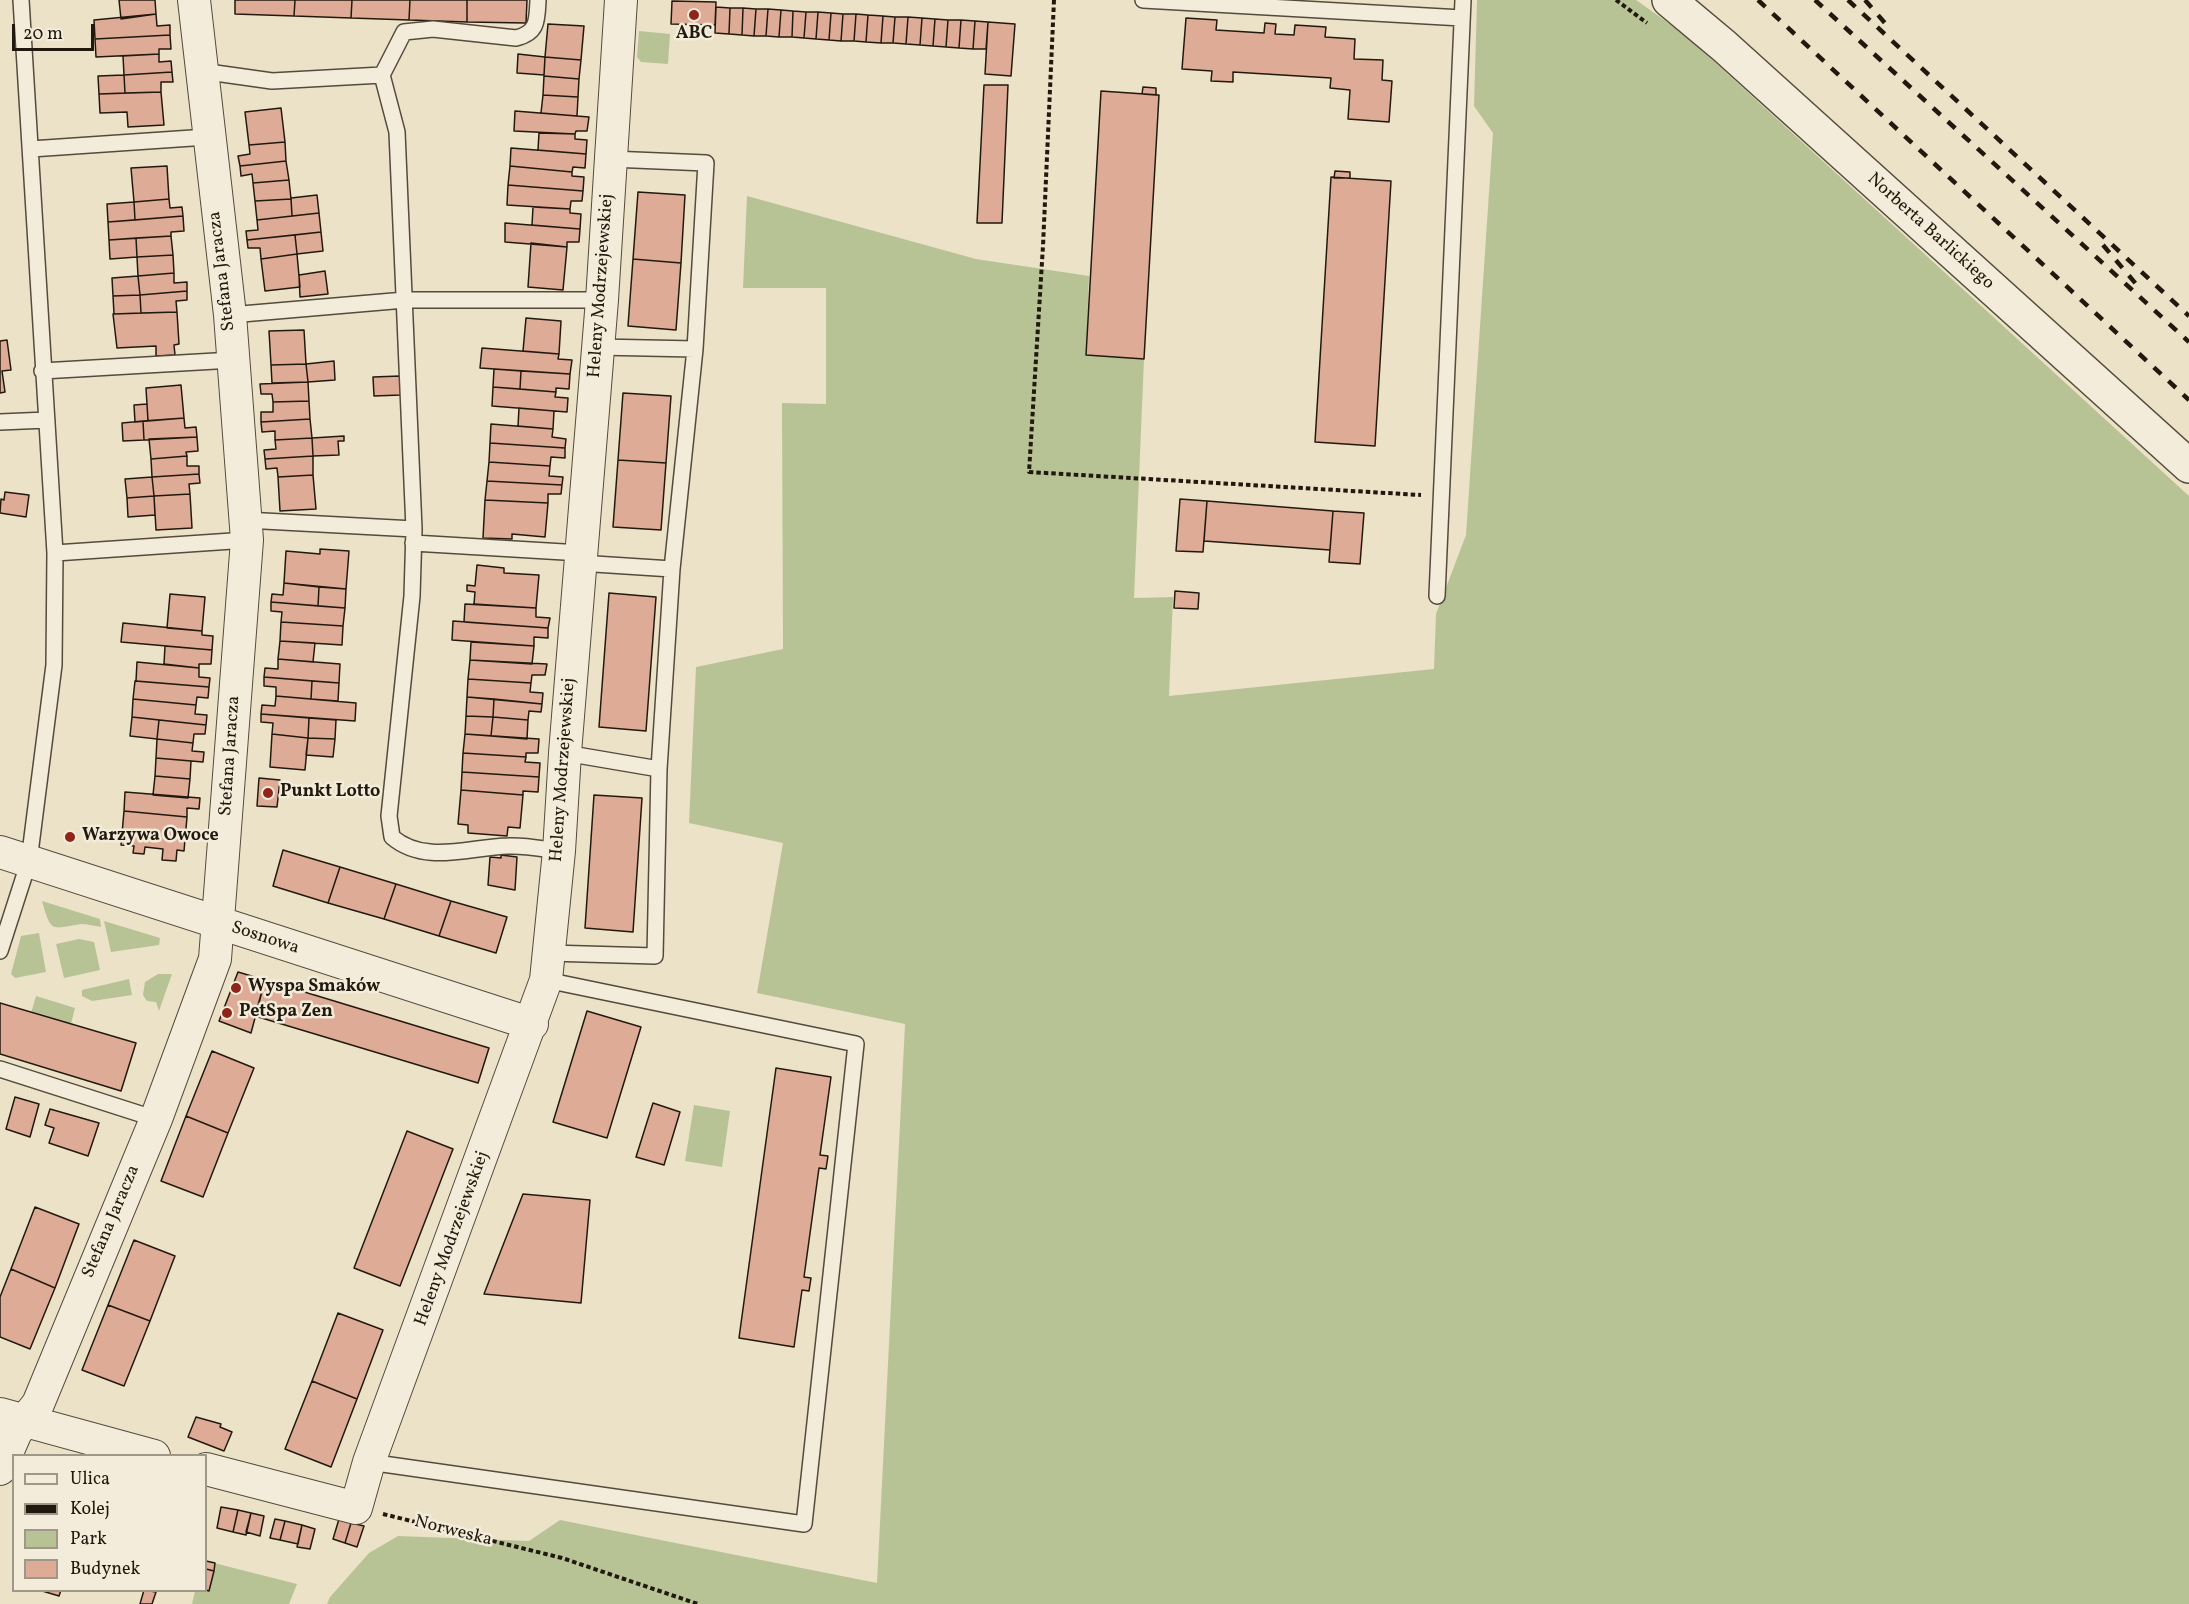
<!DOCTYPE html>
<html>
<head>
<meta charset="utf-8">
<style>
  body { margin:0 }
  #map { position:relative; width:2189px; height:1604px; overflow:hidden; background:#ece2c8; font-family:Vollkorn,serif }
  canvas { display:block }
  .legend { position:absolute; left:12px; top:1454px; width:195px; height:138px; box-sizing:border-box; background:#f3ecdb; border:2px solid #9f9889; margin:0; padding:8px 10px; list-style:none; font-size:18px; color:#22190e }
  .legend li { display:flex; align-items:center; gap:12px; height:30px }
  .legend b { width:30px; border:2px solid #9f9889 }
  .scale { position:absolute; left:12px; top:24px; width:82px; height:27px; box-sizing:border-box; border:3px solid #22190e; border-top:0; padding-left:8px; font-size:18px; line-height:21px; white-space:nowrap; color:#22190e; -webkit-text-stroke:4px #f3ecdb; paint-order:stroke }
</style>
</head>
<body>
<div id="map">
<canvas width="2189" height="1604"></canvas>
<ul class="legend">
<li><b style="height:8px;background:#f3ecdb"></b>Ulica</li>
<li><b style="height:8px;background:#22190e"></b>Kolej</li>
<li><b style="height:16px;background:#b8c395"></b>Park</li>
<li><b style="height:16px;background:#deab97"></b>Budynek</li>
</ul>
<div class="scale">20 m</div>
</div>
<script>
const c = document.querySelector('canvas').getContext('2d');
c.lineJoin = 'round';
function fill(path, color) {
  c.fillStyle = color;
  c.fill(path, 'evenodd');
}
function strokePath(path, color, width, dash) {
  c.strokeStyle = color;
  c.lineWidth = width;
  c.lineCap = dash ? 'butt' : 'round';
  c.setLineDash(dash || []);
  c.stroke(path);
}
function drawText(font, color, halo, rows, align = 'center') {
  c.font = font + ' Vollkorn,serif';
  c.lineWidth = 5;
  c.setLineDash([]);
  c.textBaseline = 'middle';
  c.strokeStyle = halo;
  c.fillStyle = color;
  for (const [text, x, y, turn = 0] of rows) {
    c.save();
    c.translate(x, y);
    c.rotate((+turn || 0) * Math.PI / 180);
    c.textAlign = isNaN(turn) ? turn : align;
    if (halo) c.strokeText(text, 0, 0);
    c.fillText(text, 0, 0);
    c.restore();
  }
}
const green = new Path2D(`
  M 1477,0 L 1636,0 L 1684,34 L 2189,496 L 2189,1604 L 327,1604 L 330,1597 L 369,1553 L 398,1536 L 529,1541 L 560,1520 L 877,1583 L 905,1024 L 757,993 L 783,843 L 689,823 L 696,667 L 783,649 L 782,403 L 826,404 L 826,288 L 743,288 L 747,196 L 976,259 L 1089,276 L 1086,355 L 1144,359 L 1134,598 L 1173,597 L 1169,696 L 1434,669 L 1436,614 L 1466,535 L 1493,133 L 1474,106 Z
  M 639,31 L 670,34 L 668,64 L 641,62 L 637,57 Z
  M 42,901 L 100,919 L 101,927 C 94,926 88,924 81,924 C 51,929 51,933 42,901 Z
  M 104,921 L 160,938 L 159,945 L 111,952 Z
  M 39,933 L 46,972 L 15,978 L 11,974 L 21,936 Z
  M 79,939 L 94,942 L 100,970 L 64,978 L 56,944 Z
  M 158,974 L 172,974 L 159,1011 L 156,1002 L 147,1001 L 143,995 L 145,982 Z
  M 129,979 L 132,995 L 92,1001 L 82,996 L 82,990 Z
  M 36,996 L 75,1008 L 71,1024 L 31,1013 Z
  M 694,1105 L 730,1111 L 722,1167 L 685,1161 Z
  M 206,1561 L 297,1584 L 289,1604 L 192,1604 L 195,1591 L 206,1590 Z`);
const building = new Path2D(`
  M 119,0 L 155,0 L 156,14 L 121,19 Z
  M 235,0 L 295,0 L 294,16 L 235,14 Z
  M 295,0 L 352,0 L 351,18 L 294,16 Z
  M 352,0 L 410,0 L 409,20 L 351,18 Z
  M 410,0 L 467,0 L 467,22 L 409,20 Z
  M 467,0 L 527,0 L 526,23 L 467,22 Z
  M 672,1 L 716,2 L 715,25 L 671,24 Z
  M 716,7 L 730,8 L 729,34 L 715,33 Z
  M 730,8 L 743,8 L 742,35 L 729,34 Z
  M 743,8 L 756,9 L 754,36 L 742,35 Z
  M 756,9 L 768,9 L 766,36 L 754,36 Z
  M 768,9 L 781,10 L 779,37 L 766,36 Z
  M 781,10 L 793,11 L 792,37 L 779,37 Z
  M 793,11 L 806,12 L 804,38 L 792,37 Z
  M 806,12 L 818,12 L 816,39 L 804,38 Z
  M 818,12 L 831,13 L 829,40 L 816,39 Z
  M 831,13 L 843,14 L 841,41 L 829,40 Z
  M 156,14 L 157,26 L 170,25 L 170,35 L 95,39 L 94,20 Z
  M 843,14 L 856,14 L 854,41 L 841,41 Z
  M 856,14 L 868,15 L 866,42 L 854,41 Z
  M 868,15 L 883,16 L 881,43 L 866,42 Z
  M 883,16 L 895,17 L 893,43 L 881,43 Z
  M 895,17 L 908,17 L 906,44 L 893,43 Z
  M 908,17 L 922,18 L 920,45 L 906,44 Z
  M 922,18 L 935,19 L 933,46 L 920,45 Z
  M 1186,18 L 1217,20 L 1216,30 L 1264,33 L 1265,23 L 1276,24 L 1275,34 L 1294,35 L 1295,25 L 1326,27 L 1325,37 L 1355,39 L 1354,59 L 1383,60 L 1382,80 L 1392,81 L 1389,122 L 1348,119 L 1350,90 L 1330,88 L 1331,78 L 1233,72 L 1233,82 L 1211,81 L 1212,71 L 1182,69 Z
  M 935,19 L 948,20 L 946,47 L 933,46 Z
  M 948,20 L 961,20 L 959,48 L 946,47 Z
  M 961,20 L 975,21 L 973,49 L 959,48 Z
  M 975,21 L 988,22 L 986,49 L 973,49 Z
  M 988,22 L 1015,24 L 1011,76 L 985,74 Z
  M 548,24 L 584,26 L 581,60 L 545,57 Z
  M 170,35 L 171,49 L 159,49 L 159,54 L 96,57 L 95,39 Z
  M 159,54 L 159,62 L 171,61 L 172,72 L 124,75 L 123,56 Z
  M 518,54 L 545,57 L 544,75 L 517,73 Z
  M 545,57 L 581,60 L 579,79 L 544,76 Z
  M 172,72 L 173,82 L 161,82 L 161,92 L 125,93 L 124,75 Z
  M 124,75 L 125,93 L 99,94 L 98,76 Z
  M 544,76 L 579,79 L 578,97 L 543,95 Z
  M 984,85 L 1008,85 L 1002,223 L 977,223 Z
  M 1143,87 L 1156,88 L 1156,95 L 1142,94 Z
  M 1101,91 L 1159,95 L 1144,359 L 1086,355 Z
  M 161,92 L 164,125 L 128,127 L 127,112 L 100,113 L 99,94 Z
  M 543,95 L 578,97 L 577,116 L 541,113 Z
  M 281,108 L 285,142 L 249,145 L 245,112 Z
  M 515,111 L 589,117 L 587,131 L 576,131 L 575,134 L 514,131 Z
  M 539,133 L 575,134 L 575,139 L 587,140 L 586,154 L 538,150 Z
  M 285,142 L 286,161 L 240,166 L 238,156 L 250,154 L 249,145 Z
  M 511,148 L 586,154 L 585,168 L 573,167 L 572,172 L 510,166 Z
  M 286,161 L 289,180 L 253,183 L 252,174 L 241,176 L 240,166 Z
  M 167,166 L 169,199 L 134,202 L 131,168 Z
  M 510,166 L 572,172 L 572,176 L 584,177 L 583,191 L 508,185 Z
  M 1335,171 L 1350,172 L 1350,178 L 1334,178 Z
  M 1331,177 L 1391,181 L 1375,446 L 1315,442 Z
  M 289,180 L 291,199 L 255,201 L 253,183 Z
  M 508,185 L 583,191 L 582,201 L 571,201 L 570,209 L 507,205 Z
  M 638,192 L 685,195 L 681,263 L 633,259 Z
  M 317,195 L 319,213 L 292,216 L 291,198 Z
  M 169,199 L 170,208 L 182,207 L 183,216 L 135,220 L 134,202 Z
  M 291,199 L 292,216 L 257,220 L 255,201 Z
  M 134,202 L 135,220 L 108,222 L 107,204 Z
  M 533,207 L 570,209 L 570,213 L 581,214 L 580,229 L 532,225 Z
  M 319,213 L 321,232 L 247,240 L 246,231 L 258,230 L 257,220 Z
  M 183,216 L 184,231 L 171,232 L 171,236 L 109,240 L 108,222 Z
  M 505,223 L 580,229 L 579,242 L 567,242 L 567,247 L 505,242 Z
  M 321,232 L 323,251 L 297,254 L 295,235 Z
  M 295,235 L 297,254 L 261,259 L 260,248 L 248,248 L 247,240 Z
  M 171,236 L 173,255 L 137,257 L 136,238 Z
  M 136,238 L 137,257 L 110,259 L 109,240 Z
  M 531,243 L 567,247 L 563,290 L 528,287 Z
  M 297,254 L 300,287 L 265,291 L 261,259 Z
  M 173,255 L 174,273 L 138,276 L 137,257 Z
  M 633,259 L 681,263 L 676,330 L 628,326 Z
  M 325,271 L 328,294 L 300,297 L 299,275 Z
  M 174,273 L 174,283 L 187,282 L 187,291 L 140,295 L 138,276 Z
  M 138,276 L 140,295 L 113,296 L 112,278 Z
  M 187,291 L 187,300 L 176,301 L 177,312 L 141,313 L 140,295 Z
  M 140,295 L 141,313 L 114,314 L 113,296 Z
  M 177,312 L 179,344 L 174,345 L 175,355 L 156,356 L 156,346 L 117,348 L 113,314 Z
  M 526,318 L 561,321 L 559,354 L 523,351 Z
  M 304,330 L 306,364 L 271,365 L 269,331 Z
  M 7,340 L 11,370 L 2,371 L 5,392 L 0,393 L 0,341 Z
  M 482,348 L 559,354 L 558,359 L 572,360 L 570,374 L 480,368 Z
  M 334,361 L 335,380 L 308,382 L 306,364 Z
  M 306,364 L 308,382 L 272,383 L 271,365 Z
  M 494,369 L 521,371 L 520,389 L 493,387 Z
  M 521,371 L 570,374 L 569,389 L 556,388 L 556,392 L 520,389 Z
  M 400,376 L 401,395 L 374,396 L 373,377 Z
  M 308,382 L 309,401 L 273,402 L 272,394 L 261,394 L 260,384 Z
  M 181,385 L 184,418 L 148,421 L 146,388 Z
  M 493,387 L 556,392 L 555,397 L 568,398 L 567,412 L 492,406 Z
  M 623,393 L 671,396 L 666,463 L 618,460 Z
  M 309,401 L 310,419 L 261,422 L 261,412 L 273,412 L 273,402 Z
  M 147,404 L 148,421 L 135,422 L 134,405 Z
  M 519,408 L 554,411 L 553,429 L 518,426 Z
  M 184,418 L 185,428 L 196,427 L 197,437 L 144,440 L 143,421 Z
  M 310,419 L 312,438 L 275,440 L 275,431 L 262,432 L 261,422 Z
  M 143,421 L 144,440 L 123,441 L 122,423 Z
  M 491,424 L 553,429 L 552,437 L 566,439 L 565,448 L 490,443 Z
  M 344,436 L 344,441 L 338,441 L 339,455 L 313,456 L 312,438 Z
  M 197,437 L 198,451 L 186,452 L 187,456 L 151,459 L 149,439 Z
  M 312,438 L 313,456 L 265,459 L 264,450 L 276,449 L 275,440 Z
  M 490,443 L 565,448 L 565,458 L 551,457 L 550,466 L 489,462 Z
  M 187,456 L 187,466 L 199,466 L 199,474 L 152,477 L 151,459 Z
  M 313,456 L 313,475 L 278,477 L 277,468 L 266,469 L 265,459 Z
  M 618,460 L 666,463 L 661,530 L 613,527 Z
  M 489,462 L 550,466 L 549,476 L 563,477 L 562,485 L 487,481 Z
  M 199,474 L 200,483 L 189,484 L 190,494 L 154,496 L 152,477 Z
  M 313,475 L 316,509 L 280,511 L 278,477 Z
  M 152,477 L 154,496 L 127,498 L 125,479 Z
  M 487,481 L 562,485 L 561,494 L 548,494 L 548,503 L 485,500 Z
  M 5,492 L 29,495 L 26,517 L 0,513 L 1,499 L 4,500 Z
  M 190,494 L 192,528 L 156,530 L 154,496 Z
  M 154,496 L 155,515 L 128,517 L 127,498 Z
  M 1180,499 L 1207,501 L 1203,552 L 1176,551 Z
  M 485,500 L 548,503 L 545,537 L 512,534 L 512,539 L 483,538 Z
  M 1207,501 L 1333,511 L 1330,550 L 1204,541 Z
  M 1333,511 L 1364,513 L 1360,564 L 1329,562 Z
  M 320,549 L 349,551 L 346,589 L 284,583 L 286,551 L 320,554 Z
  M 477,565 L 504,568 L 504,573 L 539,575 L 536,608 L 474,604 L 475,592 L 467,591 L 467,585 L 475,586 Z
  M 284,583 L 319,587 L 318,606 L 271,602 L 272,594 L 283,595 Z
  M 319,587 L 346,589 L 345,608 L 318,606 Z
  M 1175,591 L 1199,593 L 1198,609 L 1174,608 Z
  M 609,593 L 656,597 L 646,731 L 599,727 Z
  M 170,594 L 205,597 L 202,631 L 167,628 Z
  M 271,602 L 345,608 L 343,626 L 281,622 L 282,612 L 271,611 Z
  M 465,604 L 536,608 L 536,617 L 550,618 L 548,628 L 464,622 Z
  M 453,621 L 548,628 L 548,638 L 534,637 L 534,646 L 452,640 Z
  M 281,622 L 343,626 L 342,645 L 280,641 Z
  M 123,623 L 202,631 L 202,635 L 213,636 L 212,650 L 121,642 Z
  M 280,641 L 315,643 L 313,662 L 278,659 Z
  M 471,642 L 534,646 L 532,664 L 470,660 Z
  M 165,646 L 212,650 L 211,664 L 199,664 L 199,668 L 164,664 Z
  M 278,659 L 340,664 L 339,683 L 264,677 L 265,668 L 278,669 Z
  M 470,660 L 547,664 L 545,675 L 532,675 L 531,683 L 468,679 Z
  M 137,662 L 199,668 L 199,677 L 210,678 L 209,687 L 136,681 Z
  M 264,677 L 312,681 L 311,699 L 276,696 L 276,687 L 264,686 Z
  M 468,679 L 531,683 L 530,692 L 543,693 L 542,704 L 467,697 Z
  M 135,681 L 209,687 L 208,698 L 197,697 L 196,705 L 133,699 Z
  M 312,681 L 339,683 L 338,701 L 311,699 Z
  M 276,696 L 356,703 L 355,721 L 261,714 L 262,705 L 275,706 Z
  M 467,697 L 494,699 L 493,717 L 466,716 Z
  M 133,699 L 196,705 L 195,714 L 207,715 L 206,725 L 132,717 Z
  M 494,699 L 542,704 L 541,712 L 529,711 L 528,720 L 493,717 Z
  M 261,714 L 309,718 L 308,738 L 272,734 L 273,723 L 261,722 Z
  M 466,716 L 493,717 L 491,736 L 465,734 Z
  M 132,717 L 159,720 L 157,739 L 130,736 Z
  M 493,717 L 528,720 L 527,739 L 491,736 Z
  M 309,718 L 336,720 L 335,739 L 308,738 Z
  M 159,720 L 206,725 L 205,734 L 194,734 L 193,743 L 157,739 Z
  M 272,734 L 308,738 L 305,770 L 270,767 Z
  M 465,734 L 539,739 L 538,753 L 526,753 L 526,757 L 463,753 Z
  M 308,738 L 335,739 L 333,757 L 306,755 Z
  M 157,739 L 193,743 L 192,751 L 204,752 L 203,762 L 156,758 Z
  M 463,753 L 526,757 L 525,762 L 540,763 L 539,777 L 462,772 Z
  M 156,758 L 191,761 L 190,779 L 155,776 Z
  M 462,772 L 539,777 L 538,792 L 523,791 L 523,795 L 461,790 Z
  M 155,776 L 190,779 L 188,798 L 153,795 Z
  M 259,778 L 280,780 L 277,807 L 257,806 Z
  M 461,790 L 523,795 L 520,828 L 508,827 L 507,836 L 468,833 L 468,825 L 458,824 Z
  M 125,792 L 200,798 L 199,809 L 187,808 L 187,817 L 124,811 Z
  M 594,795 L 642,798 L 633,932 L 585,928 Z
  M 124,811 L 187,817 L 184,851 L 177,850 L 176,861 L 162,860 L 163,849 L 145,847 L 144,854 L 133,853 L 134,846 L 121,845 Z
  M 283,850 L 340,867 L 328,903 L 273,886 Z
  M 501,855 L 517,857 L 515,890 L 488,885 L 490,857 L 501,858 Z
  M 340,867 L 396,884 L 384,919 L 328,903 Z
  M 396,884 L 451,901 L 439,936 L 384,919 Z
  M 451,901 L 507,917 L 496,953 L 439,936 Z
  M 238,972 L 265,980 L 251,1033 L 219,1021 Z
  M 265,980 L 489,1048 L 478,1083 L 255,1016 Z
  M 0,1003 L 136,1043 L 121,1091 L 0,1054 Z
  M 587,1011 L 641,1027 L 607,1138 L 553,1122 Z
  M 212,1051 L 254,1068 L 228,1133 L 186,1116 Z
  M 776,1068 L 831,1077 L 820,1155 L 828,1156 L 826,1169 L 819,1168 L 804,1277 L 811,1278 L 809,1291 L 802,1290 L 794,1347 L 739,1338 Z
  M 15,1097 L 39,1104 L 30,1137 L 6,1129 Z
  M 653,1103 L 680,1112 L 664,1165 L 636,1157 Z
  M 50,1109 L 99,1123 L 88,1156 L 49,1143 L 54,1128 L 45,1125 Z
  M 186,1116 L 228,1133 L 203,1197 L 161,1181 Z
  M 407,1131 L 453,1149 L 400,1286 L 354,1268 Z
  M 523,1194 L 590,1200 L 581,1303 L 484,1294 Z
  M 35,1207 L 79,1224 L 55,1288 L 11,1269 Z
  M 134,1240 L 175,1256 L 150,1321 L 108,1305 Z
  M 11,1269 L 55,1288 L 30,1349 L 0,1337 L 0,1297 Z
  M 108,1305 L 150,1321 L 124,1386 L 82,1370 Z
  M 338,1313 L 383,1330 L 357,1399 L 312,1381 Z
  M 312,1381 L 357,1399 L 331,1467 L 285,1449 Z
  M 196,1417 L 221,1424 L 220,1427 L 232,1432 L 224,1451 L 188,1437 Z
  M 221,1507 L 238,1510 L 233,1532 L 217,1528 Z
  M 238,1510 L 251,1513 L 246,1535 L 233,1532 Z
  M 251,1513 L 264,1516 L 260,1536 L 246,1532 Z
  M 275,1519 L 285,1521 L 280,1540 L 270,1538 Z
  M 339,1519 L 351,1523 L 345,1543 L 333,1539 Z
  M 285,1521 L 302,1525 L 298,1544 L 280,1540 Z
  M 351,1523 L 364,1526 L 357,1547 L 345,1543 Z
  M 302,1525 L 315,1529 L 310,1549 L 297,1547 Z
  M 206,1561 L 215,1563 L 214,1571 L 206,1569 Z
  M 206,1569 L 214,1571 L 209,1591 L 206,1590 Z
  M 39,1590 L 61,1590 L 59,1596 Z
  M 144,1590 L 156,1592 L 152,1604 L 140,1604 Z`);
const path = new Path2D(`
  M 1054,0 L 1043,246 L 1029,472 L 1421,495
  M 1616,0 L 1647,23
  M 383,1514 L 562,1558 L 698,1604`);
const service = new Path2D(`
  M 538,0 C 537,20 538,33 516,38 L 433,29 L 404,32 L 382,75 L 397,132 L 414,529 L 412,596 L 389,816 L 392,837 C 425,865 469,847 508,846 C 525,845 543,849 559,851
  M 1143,0 L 1462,18
  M 201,71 L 272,81 L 382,75
  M 31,149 L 207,137
  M 230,315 L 405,300 L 602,300
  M 598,347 L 695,349
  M 42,371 L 233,360
  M 0,422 L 47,420
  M 245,520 L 414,529
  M 413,543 L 581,553
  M 55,553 L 247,540
  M 579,563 L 672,569
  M 1437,596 L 1463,0
  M 565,753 L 659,769
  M 0,951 L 29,861 L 54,665 L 55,553 L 21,0
  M 549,953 L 655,956 L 659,769 L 672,569 L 695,349 L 706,163 L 611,159
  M 0,1069 L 156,1119
  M 369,1462 L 804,1524 L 856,1044 L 546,980`);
const minor = new Path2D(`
  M 0,852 L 532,1024
  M 0,1414 L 154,1456
  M 0,1469 L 16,1432 L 38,1404 L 156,1119 L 215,959 L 247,540 L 230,315 L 194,0
  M 206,1469 L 356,1508 L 369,1462 L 546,980 L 559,851 L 565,753 L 602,300 L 621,0`);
const tertiary = new Path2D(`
  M 1669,0 L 1724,46 L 2189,466`);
const rail = new Path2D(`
  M 1758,0 L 2189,400
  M 1815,0 L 2189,342
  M 1848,0 L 2189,316
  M 1865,0 L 1891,30
  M 2103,245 L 2136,284`);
const markers = [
  [694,15,6,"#8f2418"],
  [268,793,6,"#8f2418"],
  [70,837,6,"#8f2418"],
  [236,988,6,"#8f2418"],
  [227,1013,6,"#8f2418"]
];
const poiNames = [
  ["ABC",694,35,"center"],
  ["Punkt Lotto",280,793],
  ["Warzywa Owoce",82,837],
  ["Wyspa Smaków",248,988],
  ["PetSpa Zen",239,1013]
];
const streetNames = [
  ["Norberta Barlickiego",1930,232,42],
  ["Stefana Jaracza",223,271,-97],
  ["Heleny Modrzejewskiej",602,286,-86],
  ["Stefana Jaracza",231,756,-86],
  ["Heleny Modrzejewskiej",564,770,-86],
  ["Sosnowa",265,939,18],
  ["Stefana Jaracza",112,1222,-67],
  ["Heleny Modrzejewskiej",453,1239,-70],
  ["Norweska",453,1532,14]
];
fill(green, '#b8c395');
fill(building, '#deab97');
strokePath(building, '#22190e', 1.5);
strokePath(service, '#544b3c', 18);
strokePath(minor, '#544b3c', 34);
strokePath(tertiary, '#544b3c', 36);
strokePath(path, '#22190e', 4, [4.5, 3]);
strokePath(service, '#f3ecdb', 15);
strokePath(minor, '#f3ecdb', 32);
strokePath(tertiary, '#f3ecdb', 33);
strokePath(rail, '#22190e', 4.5, [10, 10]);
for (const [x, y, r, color] of markers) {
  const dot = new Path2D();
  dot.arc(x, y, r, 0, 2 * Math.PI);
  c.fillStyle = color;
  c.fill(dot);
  strokePath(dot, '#f3ecdb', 2);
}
drawText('bold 18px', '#22190e', '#f3ecdb', poiNames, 'left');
drawText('18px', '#22190e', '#f3ecdb', streetNames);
</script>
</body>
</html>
